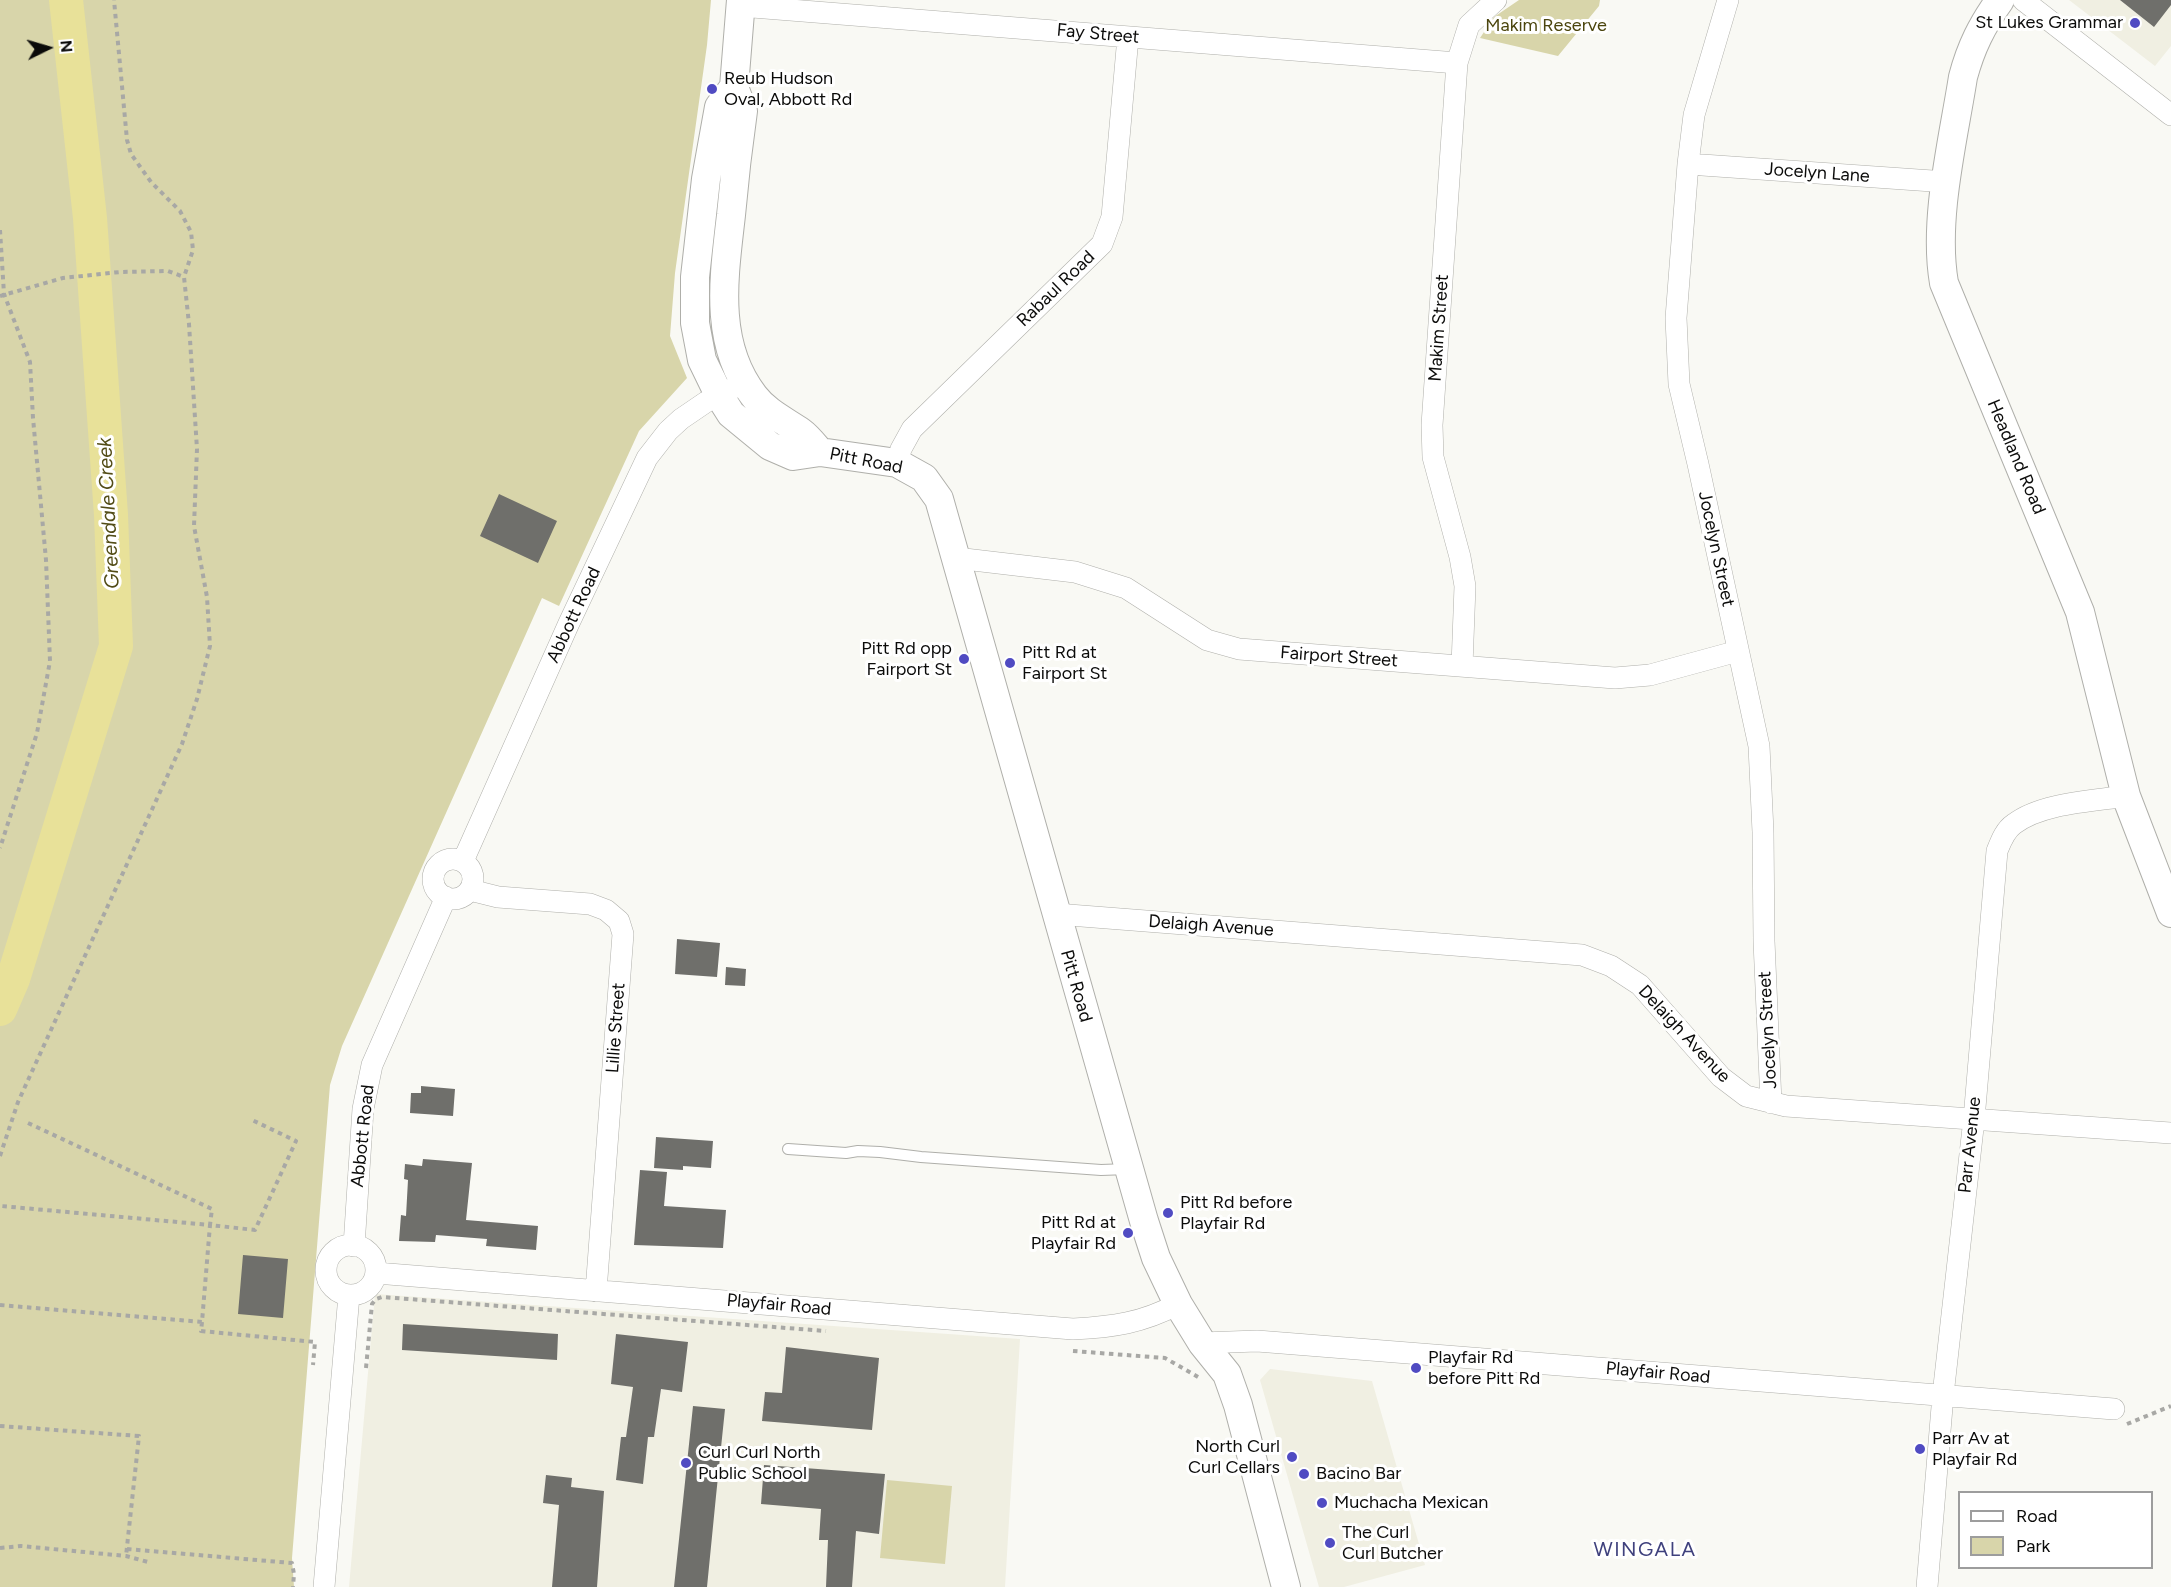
<!DOCTYPE html>
<html>
<head>
<meta charset="utf-8">
<style>
  body { margin:0 }
  #map { position:relative; width:2171px; height:1587px; overflow:hidden; background:#f9f9f4; font-family:Figtree,sans-serif }
  canvas { display:block }
  .legend { position:absolute; left:1958px; top:1491px; width:195px; height:78px; box-sizing:border-box; background:#fff; border:2px solid #9d9d9d; margin:0; padding:8px 10px; list-style:none; font-size:18px; color:#0b0b0a }
  .legend li { display:flex; align-items:center; gap:12px; height:30px }
  .legend b { width:30px; border:2px solid #9d9d9d }
  .north { position:absolute; left:18px; top:18px; width:60px; height:60px; -webkit-text-stroke:4px #fff; paint-order:stroke; rotate:85deg; font-size:16px; font-weight:700; line-height:24px; text-align:center; color:#0b0b0a }
  .north::after { content:''; display:block; margin:auto; width:21px; height:27px; background:#0b0b0a; clip-path:polygon(50% 0,100% 100%,50% 72%,0 100%) }
</style>
</head>
<body>
<div id="map">
<canvas width="2171" height="1587"></canvas>
<ul class="legend">
<li><b style="height:8px;background:#fff"></b>Road</li>
<li><b style="height:16px;background:#d8d5aa"></b>Park</li>
</ul>
<div class="north">N</div>
</div>
<script>
const c = document.querySelector('canvas').getContext('2d');
c.lineJoin = 'round';
function fill(path, color) {
  c.fillStyle = color;
  c.fill(path, 'evenodd');
}
function strokePath(path, color, width, dash) {
  c.strokeStyle = color;
  c.lineWidth = width;
  c.lineCap = dash ? 'butt' : 'round';
  c.setLineDash(dash || []);
  c.stroke(path);
}
function drawText(font, color, halo, rows, align = 'center') {
  c.font = font + ' Figtree,sans-serif';
  c.lineWidth = 6;
  c.setLineDash([]);
  c.textBaseline = 'middle';
  c.strokeStyle = halo;
  c.fillStyle = color;
  for (const [text, x, y, turn = 0] of rows) {
    c.save();
    c.translate(x, y);
    c.rotate((+turn || 0) * Math.PI / 180);
    c.textAlign = isNaN(turn) ? turn : align;
    if (halo) c.strokeText(text, 0, 0);
    c.fillText(text, 0, 0);
    c.restore();
  }
}
const built = new Path2D(`
  M 2069,0 L 2171,0 L 2171,46 L 2155,66 Z
  M 375,1294 L 1020,1339 L 1005,1587 L 349,1587 Z
  M 1270,1369 L 1372,1381 L 1425,1565 L 1344,1587 L 1319,1587 L 1260,1380 Z`);
const green = new Path2D(`
  M 0,0 L 711,0 L 707,45 L 675,273 L 670,336 L 687,378 L 639,431 L 559,606 L 542,598 L 342,1046 L 330,1085 L 292,1558 L 294,1587 L 0,1587 Z
  M 1519,0 L 1600,0 L 1599,6 L 1558,56 L 1480,38 L 1494,17 Z
  M 887,1480 L 952,1486 L 945,1564 L 880,1558 Z`);
const river = new Path2D(`
  M 0,1009 L 13,979 L 116,646 L 111,515 L 90,218 L 66,0`);
const building = new Path2D(`
  M 2120,0 L 2171,0 L 2171,5 L 2154,27 Z
  M 499,494 L 557,521 L 538,563 L 480,536 Z
  M 677,939 L 720,943 L 717,977 L 675,974 Z
  M 726,967 L 746,969 L 745,986 L 725,985 Z
  M 421,1086 L 455,1089 L 453,1116 L 410,1113 L 411,1093 L 421,1093 Z
  M 656,1137 L 713,1141 L 711,1168 L 683,1166 L 683,1170 L 654,1168 Z
  M 423,1159 L 472,1163 L 466,1220 L 538,1226 L 536,1250 L 486,1246 L 487,1239 L 436,1235 L 435,1242 L 399,1241 L 401,1215 L 406,1216 L 408,1180 L 404,1179 L 405,1164 L 422,1166 Z
  M 640,1170 L 667,1172 L 664,1206 L 726,1210 L 723,1248 L 634,1245 Z
  M 243,1255 L 288,1259 L 283,1318 L 238,1314 Z
  M 403,1324 L 558,1334 L 557,1360 L 402,1350 Z
  M 616,1334 L 688,1342 L 682,1392 L 661,1389 L 654,1437 L 648,1437 L 643,1484 L 616,1480 L 621,1437 L 626,1437 L 633,1387 L 611,1384 Z
  M 786,1347 L 879,1358 L 872,1430 L 762,1421 L 765,1392 L 782,1393 Z
  M 693,1406 L 725,1409 L 716,1496 L 707,1587 L 674,1587 Z
  M 764,1465 L 885,1474 L 879,1534 L 856,1531 L 852,1587 L 826,1587 L 828,1540 L 819,1540 L 821,1509 L 761,1504 Z
  M 546,1475 L 572,1478 L 571,1487 L 604,1491 L 597,1587 L 552,1587 L 559,1505 L 543,1503 Z`);
const path = new Path2D(`
  M 0,230 L 4,294 L 30,362 L 33,418 L 46,560 L 50,661 L 37,733 L 0,848
  M 0,296 L 63,278 L 120,272 L 168,271 L 184,277
  M 28,1123 L 212,1209 L 210,1225 L 255,1230 L 296,1141 L 250,1119
  M 0,1156 L 18,1102 L 182,744 L 197,699 L 210,646 L 207,597 L 194,526 L 197,449 L 189,324 L 184,277 L 193,250 L 191,232 L 180,211 L 151,182 L 131,154 L 127,140 L 114,0
  M 0,1305 L 202,1322 L 210,1225 L 1,1206
  M 202,1322 L 201,1331 L 315,1342 L 313,1365
  M 1073,1351 L 1165,1358 L 1198,1377
  M 366,1368 L 372,1304 L 376,1299 L 382,1297 L 826,1331
  M 2127,1424 L 2171,1406
  M 0,1426 L 139,1436 L 126,1556
  M 0,1548 L 21,1546 L 126,1556 L 148,1562
  M 127,1549 L 292,1563 L 294,1574 L 293,1587`);
const lane = new Path2D(`
  M 788,1149 L 846,1153 L 858,1151 L 880,1152 L 921,1157 L 1101,1170 L 1128,1169`);
const street = new Path2D(`
  M 1728,0 L 1694,115 L 1688,164 L 1676,318 L 1679,384 L 1698,464 L 1759,746 L 1763,832 L 1764,941 L 1771,1103
  M 2023,0 L 2171,115
  M 740,6 L 1457,63
  M 1688,164 L 1947,182
  M 897,463 L 901,449 L 912,429 L 1102,244 L 1112,217 L 1128,37
  M 956,558 L 1075,572 L 1126,588 L 1207,640 L 1239,649 L 1615,678 L 1650,675 L 1738,651
  M 1462,666 L 1465,586 L 1460,557 L 1433,457 L 1432,425 L 1457,63 L 1469,25 L 1496,0
  M433 879a20 20 0 1 1 40 0a20 20 0 1 1-40 0Z
  M 463,861 L 569,623 L 647,458 L 668,431 L 681,419 L 706,402 L 745,382
  M 470,890 L 498,897 L 590,904 L 606,910 L 619,921 L 623,934 L 596,1291
  M 1056,914 L 1582,955 L 1611,966 L 1640,985 L 1721,1077 L 1746,1096 L 1786,1106 L 2171,1133
  M326 1270a25 25 0 1 1 50 0a25 25 0 1 1-50 0Z
  M 354,1246 L 363,1109 L 372,1065 L 446,897
  M 376,1273 L 1073,1329 C 1113,1327 1142,1323 1178,1304
  M 1202,1343 L 1257,1341 L 2114,1409
  M 324,1587 L 349,1295
  M 1927,1587 L 1943,1395 L 1974,1119 L 1997,851 C 2001,841 2005,830 2014,824 C 2041,803 2093,801 2126,796`);
const secondary = new Path2D(`
  M 741,0 L 734,87 L 743,111 C 738,146 734,181 731,215 C 724,277 713,343 754,396 C 766,412 785,421 801,432 C 808,437 814,445 820,452
  M 2000,0 C 1982,25 1971,47 1963,77 C 1953,141 1933,220 1944,283 L 2080,612 L 2126,796 L 2171,913
  M 734,87 L 719,107 L 706,179 L 695,277 L 695,323 L 702,360 L 719,395 L 731,414 L 770,446 L 793,456 L 820,452 L 897,463 L 924,478 L 939,499 L 1144,1221 L 1156,1258 L 1178,1304 L 1202,1343 L 1227,1374 L 1238,1405 L 1286,1587`);
const markers = [
  [2135,23,6,"#504bc2"],
  [712,89,6,"#504bc2"],
  [964,659,6,"#504bc2"],
  [1010,663,6,"#504bc2"],
  [1168,1213,6,"#504bc2"],
  [1128,1233,6,"#504bc2"],
  [1416,1368,6,"#504bc2"],
  [1920,1449,6,"#504bc2"],
  [1292,1457,6,"#504bc2"],
  [686,1463,6,"#504bc2"],
  [1304,1474,6,"#504bc2"],
  [1322,1503,6,"#504bc2"],
  [1330,1543,6,"#504bc2"]
];
const poiNames = [
  ["St Lukes Grammar",2123,23,"right"],
  ["Reub Hudson",724,79],
  ["Oval, Abbott Rd",724,100],
  ["Pitt Rd opp",952,649,"right"],
  ["Fairport St",952,670,"right"],
  ["Pitt Rd at",1022,653],
  ["Fairport St",1022,674],
  ["Pitt Rd before",1180,1203],
  ["Playfair Rd",1180,1224],
  ["Pitt Rd at",1116,1223,"right"],
  ["Playfair Rd",1116,1244,"right"],
  ["Playfair Rd",1428,1358],
  ["before Pitt Rd",1428,1379],
  ["Parr Av at",1932,1439],
  ["Playfair Rd",1932,1460],
  ["North Curl",1280,1447,"right"],
  ["Curl Cellars",1280,1468,"right"],
  ["Curl Curl North",698,1453],
  ["Public School",698,1474],
  ["Bacino Bar",1316,1474],
  ["Muchacha Mexican",1334,1503],
  ["The Curl",1342,1533],
  ["Curl Butcher",1342,1554]
];
const parkNames = [
  ["Makim Reserve",1546,26]
];
const streetNames = [
  ["Fay Street",1098,34,5],
  ["Jocelyn Lane",1817,173,4],
  ["Rabaul Road",1056,289,-44],
  ["Makim Street",1439,328,-86],
  ["Headland Road",2016,457,67],
  ["Pitt Road",866,461,11],
  ["Jocelyn Street",1716,549,78],
  ["Abbott Road",574,615,-65],
  ["Fairport Street",1339,657,4],
  ["Delaigh Avenue",1211,926,4],
  ["Pitt Road",1076,986,74],
  ["Lillie Street",616,1028,-86],
  ["Jocelyn Street",1768,1030,-93],
  ["Delaigh Avenue",1684,1034,47],
  ["Abbott Road",363,1136,-84],
  ["Parr Avenue",1970,1145,-84],
  ["Playfair Road",779,1305,5],
  ["Playfair Road",1658,1373,5]
];
const waterNames = [
  ["Greendale Creek",109,513,-93]
];
const neighbourhoodNames = [
  ["WINGALA",1645,1550]
];
fill(built, '#f0efe2');
fill(green, '#d8d5aa');
strokePath(river, '#e8e199', 34);
fill(building, '#6f6f6b');
strokePath(lane, '#afafaa', 12);
strokePath(street, '#afafaa', 22);
strokePath(secondary, '#afafaa', 30);
strokePath(path, '#a8a8a5', 4, [4.5, 4.5]);
strokePath(lane, '#fff', 10);
strokePath(street, '#fff', 21);
strokePath(secondary, '#fff', 28);
for (const [x, y, r, color] of markers) {
  const dot = new Path2D();
  dot.arc(x, y, r, 0, 2 * Math.PI);
  c.fillStyle = color;
  c.fill(dot);
  strokePath(dot, '#fff', 2);
}
drawText('18px', '#0b0b0a', '#fff', poiNames, 'left');
drawText('18px', '#4b450e', '#fff', parkNames);
drawText('18px', '#0b0b0a', '#fff', streetNames);
drawText('italic 20px', '#524c16', '#fff', waterNames);
c.letterSpacing = '1.5px';
drawText('20px', '#3f417d', '#fff', neighbourhoodNames);
c.letterSpacing = '0px';
</script>
</body>
</html>
